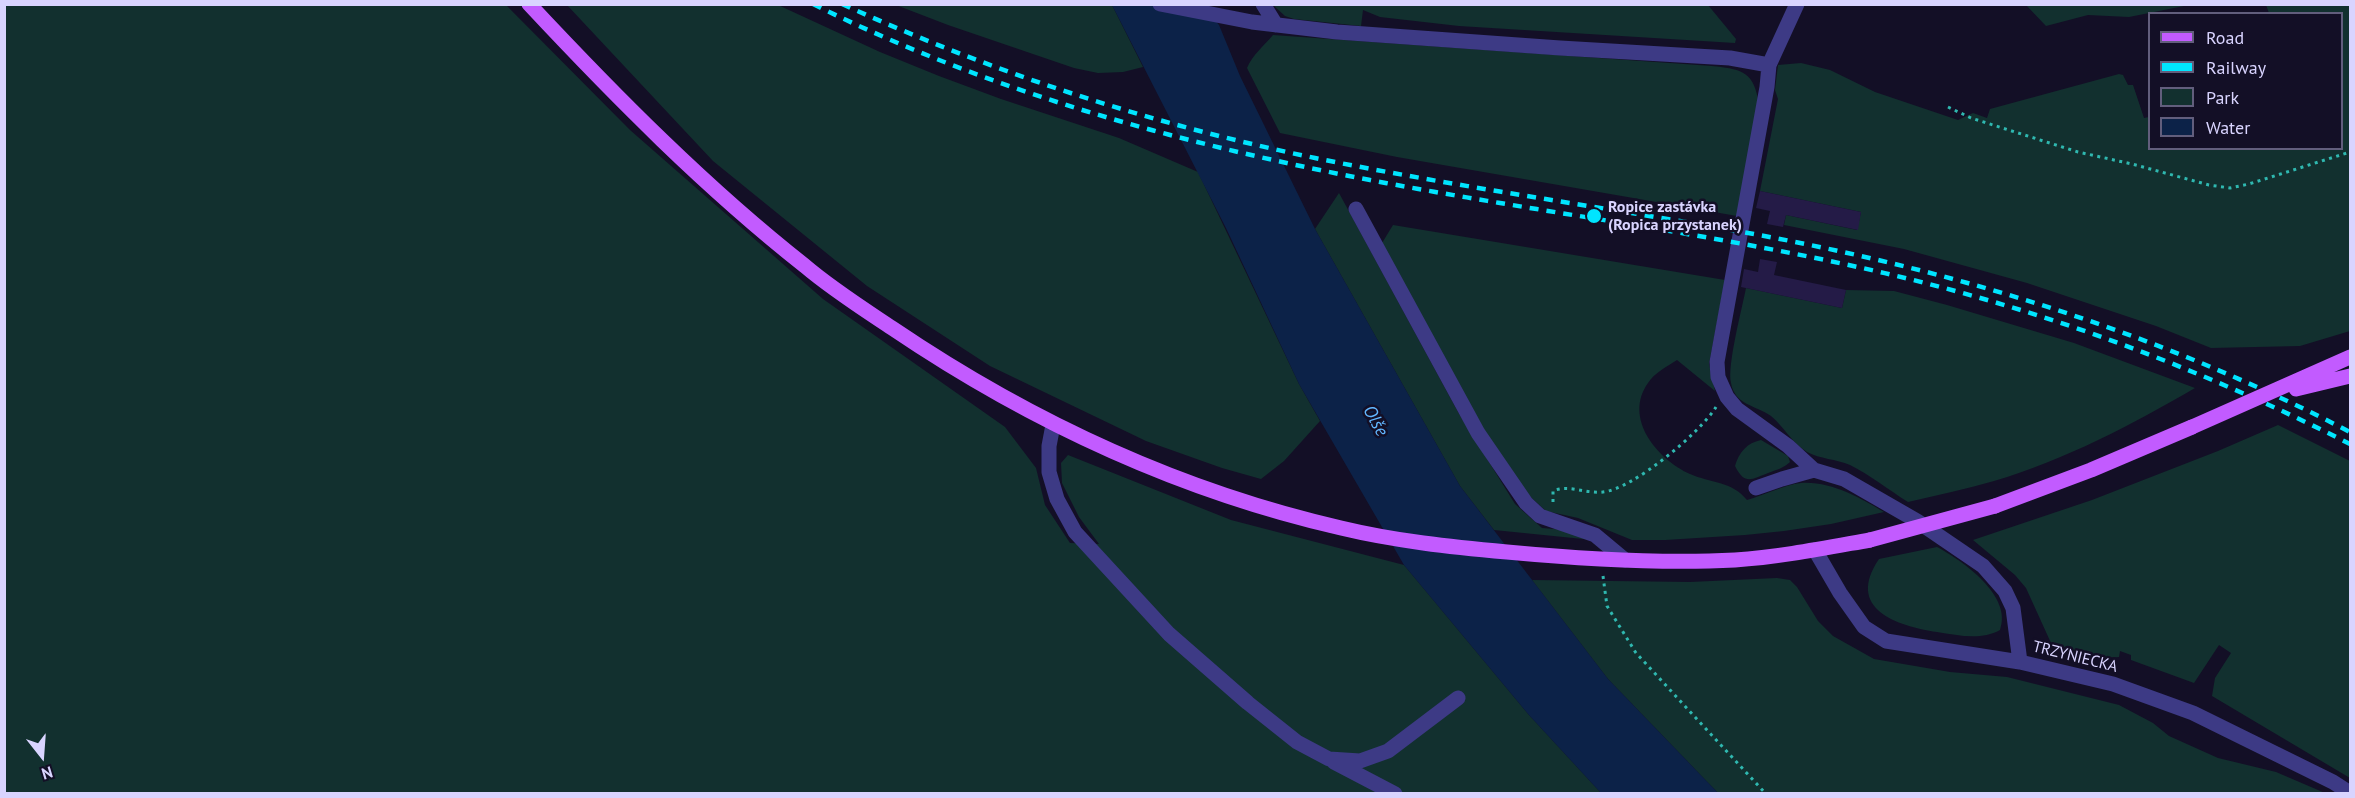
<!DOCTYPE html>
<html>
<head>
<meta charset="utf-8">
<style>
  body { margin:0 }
  #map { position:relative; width:2355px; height:798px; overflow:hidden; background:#130f26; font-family:"PT Sans",sans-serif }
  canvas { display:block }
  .frame { position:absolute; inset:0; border:6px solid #d9d4ff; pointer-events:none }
  .legend { position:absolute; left:2148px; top:12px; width:195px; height:138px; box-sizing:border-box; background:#130f26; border:2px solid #625e7d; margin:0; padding:8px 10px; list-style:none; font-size:18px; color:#d9d4ff }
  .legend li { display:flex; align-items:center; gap:12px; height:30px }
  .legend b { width:30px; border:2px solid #625e7d }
  .north { position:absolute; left:12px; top:726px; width:60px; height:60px; -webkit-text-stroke:4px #130f26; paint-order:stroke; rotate:163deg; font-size:16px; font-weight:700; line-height:24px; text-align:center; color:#d9d4ff }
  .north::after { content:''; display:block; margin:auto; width:21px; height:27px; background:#d9d4ff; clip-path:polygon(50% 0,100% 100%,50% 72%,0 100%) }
</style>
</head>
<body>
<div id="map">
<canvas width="2355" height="798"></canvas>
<div class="frame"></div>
<ul class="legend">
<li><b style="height:8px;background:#c25bff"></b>Road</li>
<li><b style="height:8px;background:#00e5ff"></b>Railway</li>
<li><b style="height:16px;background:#12302f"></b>Park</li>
<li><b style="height:16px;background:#0c2248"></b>Water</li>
</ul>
<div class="north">N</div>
</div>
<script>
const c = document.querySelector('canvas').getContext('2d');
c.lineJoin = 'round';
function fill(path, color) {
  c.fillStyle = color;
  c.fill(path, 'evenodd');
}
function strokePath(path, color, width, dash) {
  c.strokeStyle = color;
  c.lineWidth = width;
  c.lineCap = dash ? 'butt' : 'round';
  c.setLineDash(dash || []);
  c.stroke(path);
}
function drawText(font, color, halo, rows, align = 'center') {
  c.font = font + ' "PT Sans",sans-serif';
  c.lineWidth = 5;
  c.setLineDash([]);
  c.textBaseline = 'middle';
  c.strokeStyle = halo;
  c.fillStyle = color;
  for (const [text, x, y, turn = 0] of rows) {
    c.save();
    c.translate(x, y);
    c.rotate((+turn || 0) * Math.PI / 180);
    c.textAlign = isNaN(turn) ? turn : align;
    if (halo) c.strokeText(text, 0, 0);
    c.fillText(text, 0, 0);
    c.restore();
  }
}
const green = new Path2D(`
  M 5,4 L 506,5 L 630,130 L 823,299 L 1005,427 L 1036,468 L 1045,505 L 1070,543 L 1099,544 L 1079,517 L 1062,483 L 1061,463 L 1068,455 L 1231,520 L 1404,565 L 1529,715 L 1601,793 L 5,794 Z
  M 567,5 L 778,5 L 880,52 L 939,76 L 1001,99 L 1119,138 L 1198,172 L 1299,384 L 1320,421 L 1284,461 L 1261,479 L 1222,468 L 1146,441 L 990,366 L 867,286 L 713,161 Z
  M 896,5 L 1112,5 L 1143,67 L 1123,72 L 1098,73 L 1074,68 L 948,25 Z
  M 1273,5 L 1708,5 L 1736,39 L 1735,43 L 1459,26 L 1380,17 L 1363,10 L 1361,26 L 1294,19 L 1285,16 Z
  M 2026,5 L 2189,5 L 2129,17 L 2088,15 L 2046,26 Z
  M 2266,5 L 2350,5 L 2350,331 L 2300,346 L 2211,348 L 2156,326 L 2027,283 L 1904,249 L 1784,225 L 1786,215 L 1857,230 L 1861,212 L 1760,191 L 1778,99 L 1775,90 L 1778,65 L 1801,63 L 1830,70 L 1875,92 L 1958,120 L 1973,113 L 1987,118 L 1990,109 L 2119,74 L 2123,75 L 2128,85 L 2133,85 L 2144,118 L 2149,117 L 2150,148 L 2342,148 L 2342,14 L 2269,13 Z
  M 1273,35 L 1712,66 C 1738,69 1753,70 1758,99 L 1737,216 L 1397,157 L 1280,133 L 1247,68 C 1253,54 1264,46 1273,35 Z
  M 1339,193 L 1458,412 L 1515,504 L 1542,528 L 1566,530 L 1593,540 L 1494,530 L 1460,486 L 1315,229 Z
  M 1393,225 L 1725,280 L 1709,364 L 1715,391 L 1677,360 C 1668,366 1654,373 1648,383 C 1623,418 1657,459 1690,474 C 1710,483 1732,481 1747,500 C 1764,495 1784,485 1801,483 C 1831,481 1860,498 1884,512 L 1831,524 L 1784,531 L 1745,535 L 1665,540 L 1632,540 L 1578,518 L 1546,511 L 1515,483 L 1462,394 L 1382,243 Z
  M 1746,288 L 1842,308 L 1846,290 L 1894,291 L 1947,305 L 2074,343 L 2195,388 C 2131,425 2065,460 1994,481 C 1966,489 1937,495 1908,502 C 1889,490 1870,475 1850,465 C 1836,459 1820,459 1807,452 C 1792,443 1784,427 1771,416 C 1755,405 1735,405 1731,383 C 1727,365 1742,309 1746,288 Z
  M 2278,425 L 2350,461 L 2350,778 L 2212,696 L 2215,678 L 2231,653 L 2219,645 L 2194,683 L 2131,660 L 2131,655 L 2120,651 L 2119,657 C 2097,659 2072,651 2051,643 L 2026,588 L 2015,575 L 1973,540 L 2092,500 L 2218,451 Z
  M 1761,440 L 1788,456 L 1790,462 C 1784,468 1776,470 1768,473 C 1752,479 1745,486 1735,466 C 1739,452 1747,443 1761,440 Z
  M 1937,547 C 1963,561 2013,596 2000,630 C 1980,641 1958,635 1937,632 C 1897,626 1845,609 1879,559 Z
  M 1777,578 L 1790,580 L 1797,587 L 1818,621 L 1833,636 L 1874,659 L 1950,672 L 2007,677 L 2119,705 L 2153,723 L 2169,736 L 2218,758 L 2276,772 L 2325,793 L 1718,793 L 1608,679 L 1532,580 L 1690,582 Z`);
const water = new Path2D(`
  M 1112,5 L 1202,5 L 1219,25 L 1240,76 L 1315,229 L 1460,486 L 1608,679 L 1718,793 L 1601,793 L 1529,715 L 1404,565 L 1299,384 L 1226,228 Z`);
const building = new Path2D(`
  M 1760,191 L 1861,212 L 1858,230 L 1786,215 L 1783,227 L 1767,224 L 1770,211 L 1756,208 Z
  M 1760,259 L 1777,262 L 1774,275 L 1846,290 L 1842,308 L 1741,287 L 1744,269 L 1758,272 Z`);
const path = new Path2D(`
  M 1948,107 L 1971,118 L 2078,152 L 2132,164 L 2209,185 L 2230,188 L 2249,184 L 2350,152
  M 1553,502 L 1553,491 C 1568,484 1586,494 1603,492 C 1633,489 1700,433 1716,407
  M 1603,576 L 1607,606 L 1636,653 L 1766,794`);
const minor = new Path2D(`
  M 1160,4 L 1252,22 L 1337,32 L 1560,48 L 1730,58 L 1769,65
  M 1263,4 L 1276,25
  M 1797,4 L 1769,65 L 1767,87 L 1717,362 L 1718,377 L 1727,397 L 1737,409 L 1788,446 L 1814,470 L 1844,479 L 1917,521 L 1983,566 L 2005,591 L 2013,608 L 2020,662
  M 1356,209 L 1478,433 L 1526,503 L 1540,516 L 1595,535 L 1625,560
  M 1053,425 L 1049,446 L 1049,472 L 1057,499 L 1075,532 L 1169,634 L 1248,703 L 1297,742 L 1329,759 L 1360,761 L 1388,751 L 1458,698
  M 1756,488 L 1782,479 L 1814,470
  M 1815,550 L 1840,593 L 1864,627 L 1886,641 L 2020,662 L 2113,684 L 2193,713 L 2333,782 L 2350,793
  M 1334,762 L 1395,794`);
const major = new Path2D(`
  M 529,4 C 615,96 706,188 805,266 C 832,289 862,308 892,328 C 1028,420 1180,491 1341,528 C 1395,541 1451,547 1507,552 C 1582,559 1659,564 1735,560 C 1780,557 1825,548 1870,540
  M 1995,506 L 2091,470 L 2192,427`);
const rail = new Path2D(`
  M 813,4 C 970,82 1139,132 1310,168 C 1505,209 1704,230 1897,276 C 2055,314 2206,371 2350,444
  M 842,4 C 994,73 1151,124 1315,158 C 1462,188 1612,208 1759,235 C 1965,273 2165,336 2350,432`);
const majorBridge = new Path2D(`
  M 2296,389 L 2350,376
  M 2192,427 L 2350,357
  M 1870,540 L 1995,506`);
const markers = [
  [1594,216,8,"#00e5ff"]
];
const poiNames = [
  ["Ropice zastávka",1608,207],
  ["(Ropica przystanek)",1608,225]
];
const streetNames = [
  ["TRZYNIECKA",2075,657,14]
];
const waterNames = [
  ["Olše",1375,421,61]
];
fill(green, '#12302f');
fill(water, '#0c2248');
fill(building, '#241b47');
strokePath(path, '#2fb8b0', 3, [3, 4.5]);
strokePath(minor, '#3d3a85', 15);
strokePath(major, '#c25bff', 15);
strokePath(rail, '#00e5ff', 4.5, [9, 8]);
strokePath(majorBridge, '#c25bff', 15);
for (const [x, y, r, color] of markers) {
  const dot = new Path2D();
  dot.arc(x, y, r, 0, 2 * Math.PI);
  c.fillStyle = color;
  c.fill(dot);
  strokePath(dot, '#130f26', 2);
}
drawText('bold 16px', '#d9d4ff', '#130f26', poiNames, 'left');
drawText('16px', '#d9d4ff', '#130f26', streetNames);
drawText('italic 18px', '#62b6ff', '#130f26', waterNames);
</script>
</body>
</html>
